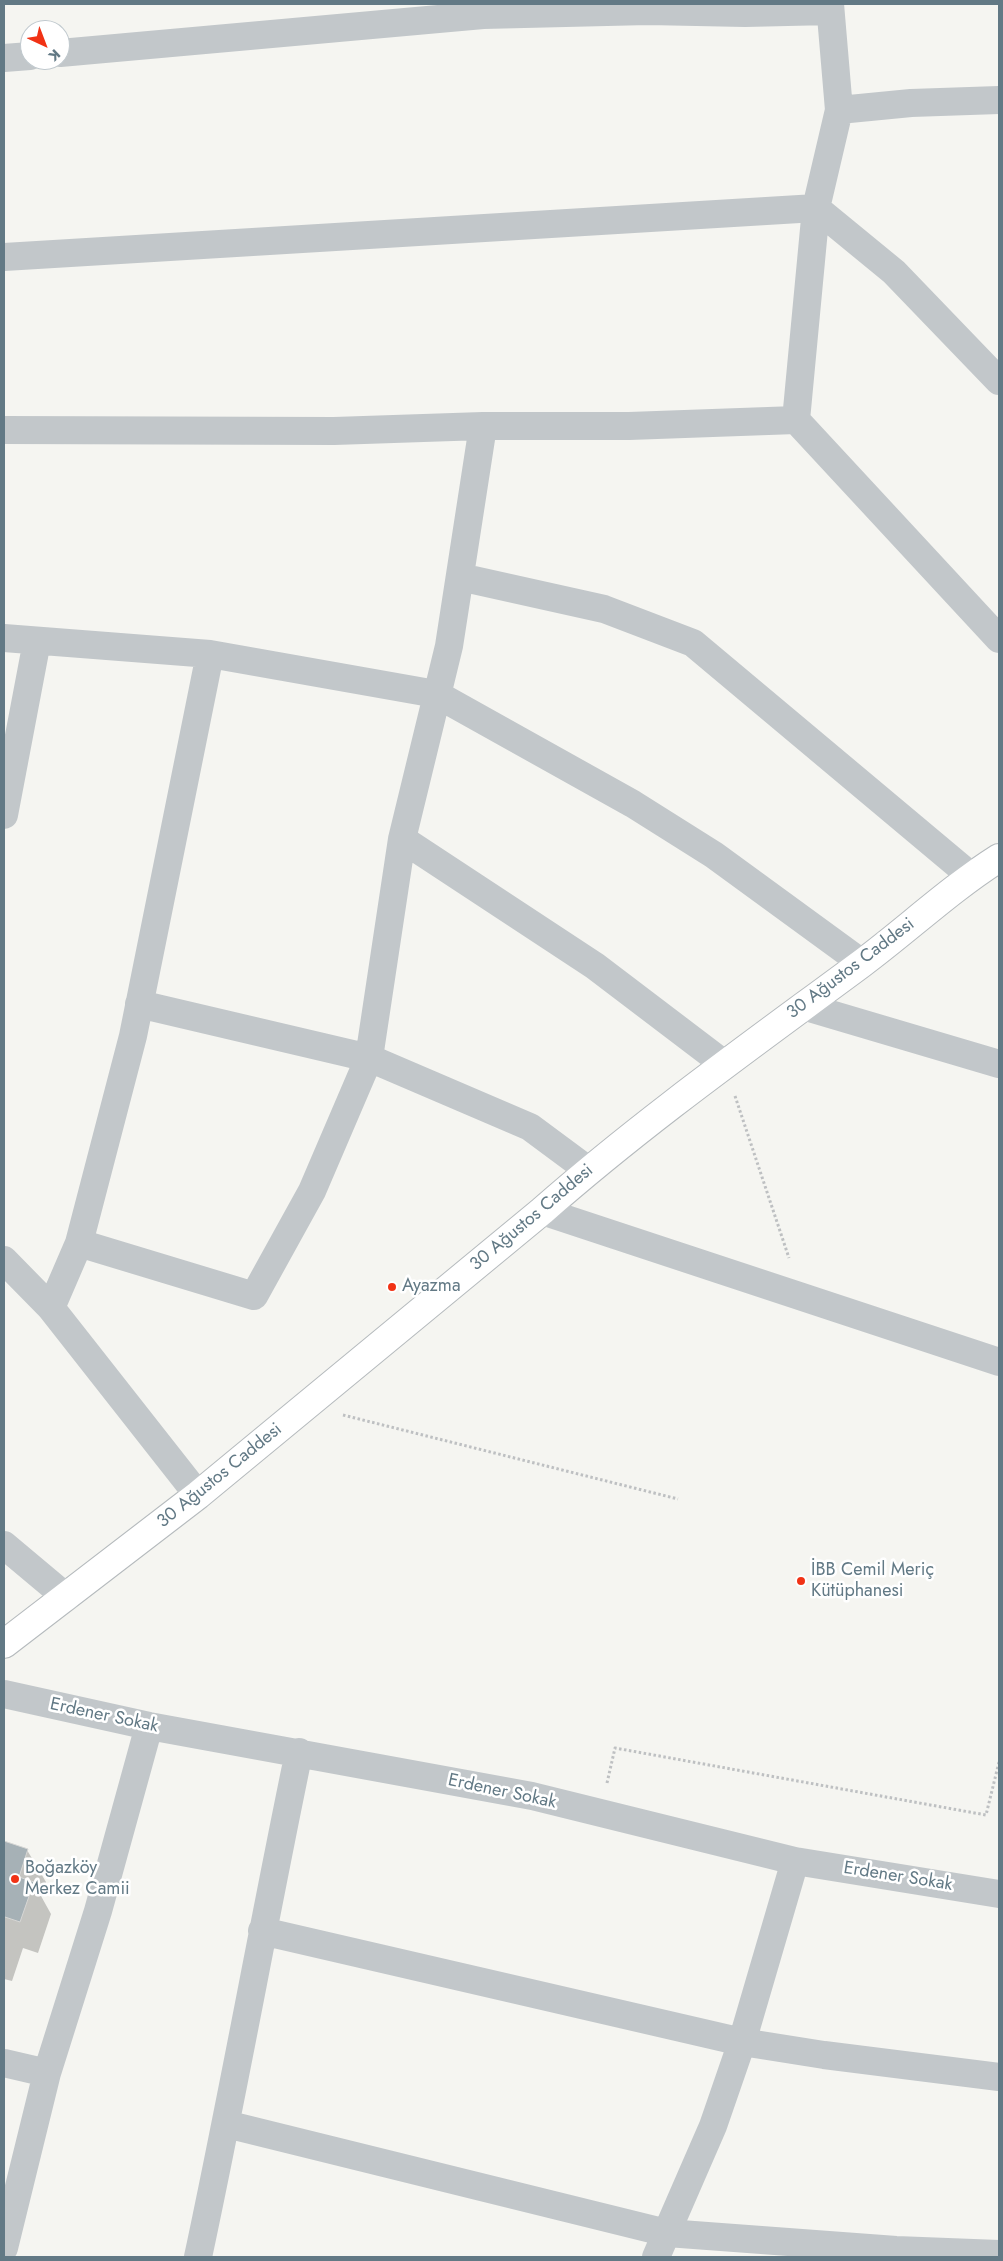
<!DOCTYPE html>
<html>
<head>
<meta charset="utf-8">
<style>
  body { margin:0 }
  #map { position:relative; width:1003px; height:2261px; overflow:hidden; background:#f5f5f1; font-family:Jost,sans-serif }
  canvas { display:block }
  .frame { position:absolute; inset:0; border:5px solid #627985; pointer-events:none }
  .north { position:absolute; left:20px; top:20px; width:50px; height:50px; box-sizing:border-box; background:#fff; border:1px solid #c0c9ce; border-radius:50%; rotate:137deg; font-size:14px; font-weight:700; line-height:20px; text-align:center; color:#627985 }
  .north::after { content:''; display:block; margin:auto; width:18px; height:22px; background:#f13215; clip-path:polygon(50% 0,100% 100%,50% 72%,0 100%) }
</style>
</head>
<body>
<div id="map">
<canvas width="1003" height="2261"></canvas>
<div class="frame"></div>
<div class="north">K</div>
</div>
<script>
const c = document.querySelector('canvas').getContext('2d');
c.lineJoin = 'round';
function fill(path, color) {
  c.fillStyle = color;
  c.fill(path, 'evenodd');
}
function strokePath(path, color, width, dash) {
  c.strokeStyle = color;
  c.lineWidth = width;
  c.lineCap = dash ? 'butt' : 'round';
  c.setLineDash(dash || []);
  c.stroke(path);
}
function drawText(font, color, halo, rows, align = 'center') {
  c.font = font + ' Jost,sans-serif';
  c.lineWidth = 5;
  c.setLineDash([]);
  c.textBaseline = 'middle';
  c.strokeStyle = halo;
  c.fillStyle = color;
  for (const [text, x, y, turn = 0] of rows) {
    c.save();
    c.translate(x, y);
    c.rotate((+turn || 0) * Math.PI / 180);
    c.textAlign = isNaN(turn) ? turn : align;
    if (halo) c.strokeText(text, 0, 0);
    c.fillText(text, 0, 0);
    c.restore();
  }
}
const shadow = new Path2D(`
  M 4,1842 L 27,1850 L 46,1882 L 41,1896 L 51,1914 L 38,1953 L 23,1948 L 12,1981 L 4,1979 Z`);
const building = new Path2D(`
  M 4,1841 L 28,1849 L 19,1877 L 34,1882 L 20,1922 L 5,1917 L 4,1920 Z`);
const path = new Path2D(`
  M 735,1096 L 789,1258
  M 343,1415 L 678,1499
  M 607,1783 L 615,1748 L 986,1815 L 999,1762`);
const minor = new Path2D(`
  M 60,53 L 483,15 L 648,11 L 745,13 L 830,11
  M 4,58 L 30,56
  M 839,110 L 911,103 L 999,100
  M 4,257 L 816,208 L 894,272 L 999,381
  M 796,420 L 816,208 L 839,110 L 830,4
  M 4,430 L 334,431 L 483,426 L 629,426 L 796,420 L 999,639
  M 460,577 L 604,609 L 693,643 L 971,876
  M 4,638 L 210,654 L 436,694 L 633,804 L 714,855 L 862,963
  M 4,815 L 37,641
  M 402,839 L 595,966 L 724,1064
  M 139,1004 L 369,1058 L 530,1127 L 588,1170
  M 803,1006 L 999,1064
  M 542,1211 L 999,1362
  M 79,1243 L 254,1296 L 312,1191 L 369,1058 L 402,839 L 449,646 L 483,426
  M 4,1260 L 51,1308 L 198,1495
  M 51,1308 L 79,1243 L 133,1036 L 210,654
  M 4,1545 L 66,1597
  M 4,1694 L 149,1726 L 532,1796 L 795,1861 L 999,1894
  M 262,1931 L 742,2042 L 824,2055 L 999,2077
  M 4,2063 L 47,2073
  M 226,2124 L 667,2233 L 896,2250 L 999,2254
  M 4,2248 L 47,2073 L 98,1911 L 149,1726
  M 198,2257 C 234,2089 264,1920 299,1752
  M 656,2257 L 713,2126 L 742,2042 L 795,1861`);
const major = new Path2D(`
  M 4,1644 L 198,1495 L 542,1211 C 643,1122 753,1044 861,964 C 908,929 950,889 999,858`);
const markers = [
  [392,1287,5,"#f13215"],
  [801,1581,5,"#f13215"],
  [15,1879,5,"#f13215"]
];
const streetNames = [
  ["30 Ağustos Caddesi",851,969,-37],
  ["30 Ağustos Caddesi",532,1218,-40],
  ["30 Ağustos Caddesi",220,1476,-39],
  ["Erdener Sokak",104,1716,12],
  ["Erdener Sokak",502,1792,12],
  ["Erdener Sokak",898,1877,9]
];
const poiNames = [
  ["Ayazma",402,1287],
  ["İBB Cemil Meriç",811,1571],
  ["Kütüphanesi",811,1592],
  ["Boğazköy",25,1869],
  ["Merkez Camii",25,1890]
];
fill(shadow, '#0003');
fill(building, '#a6b1b6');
strokePath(building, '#d6d6d4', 1);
strokePath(major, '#b5babd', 30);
strokePath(path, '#bec0c2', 3, [2.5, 2.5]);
strokePath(minor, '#c2c7ca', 28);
strokePath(major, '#fff', 28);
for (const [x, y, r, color] of markers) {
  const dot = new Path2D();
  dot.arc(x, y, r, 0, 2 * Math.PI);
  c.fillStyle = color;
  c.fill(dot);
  strokePath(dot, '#fff', 2);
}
drawText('18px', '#627985', '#fff', streetNames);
drawText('18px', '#627985', '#fff', poiNames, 'left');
</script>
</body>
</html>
